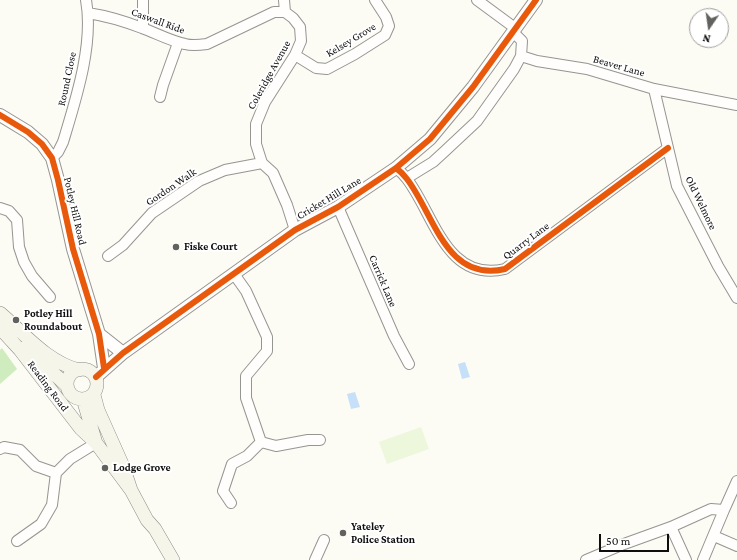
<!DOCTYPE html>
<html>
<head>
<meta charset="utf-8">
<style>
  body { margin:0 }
  #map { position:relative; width:737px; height:560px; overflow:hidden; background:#fcfbf4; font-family:"Crimson Pro",serif }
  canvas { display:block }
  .north { position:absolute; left:689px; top:8px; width:40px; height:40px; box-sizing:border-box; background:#fff; border:1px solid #9f9f9f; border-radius:50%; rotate:193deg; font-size:11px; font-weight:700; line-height:16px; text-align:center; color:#0e0e0e }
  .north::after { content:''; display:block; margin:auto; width:14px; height:18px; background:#61615e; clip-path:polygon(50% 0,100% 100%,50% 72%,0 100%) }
  .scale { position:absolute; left:599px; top:534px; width:70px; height:18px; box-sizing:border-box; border:2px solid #0e0e0e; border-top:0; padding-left:5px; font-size:12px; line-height:14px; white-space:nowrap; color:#0e0e0e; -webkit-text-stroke:3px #fff; paint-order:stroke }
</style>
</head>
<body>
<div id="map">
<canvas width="737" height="560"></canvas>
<div class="north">N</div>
<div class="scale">50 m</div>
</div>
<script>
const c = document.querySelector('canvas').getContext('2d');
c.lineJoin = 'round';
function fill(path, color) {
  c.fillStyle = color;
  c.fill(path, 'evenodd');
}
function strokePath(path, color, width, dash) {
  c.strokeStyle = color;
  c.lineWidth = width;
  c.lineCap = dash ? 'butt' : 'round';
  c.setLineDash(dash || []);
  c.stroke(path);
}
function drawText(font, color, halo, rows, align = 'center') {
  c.font = font + ' "Crimson Pro",serif';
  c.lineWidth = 4;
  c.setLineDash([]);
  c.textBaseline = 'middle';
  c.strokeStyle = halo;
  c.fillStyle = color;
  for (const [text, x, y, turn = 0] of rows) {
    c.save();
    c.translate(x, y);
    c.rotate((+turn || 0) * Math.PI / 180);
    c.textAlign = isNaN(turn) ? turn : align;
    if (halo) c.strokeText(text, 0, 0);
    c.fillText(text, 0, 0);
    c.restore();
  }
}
const forest = new Path2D(`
  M 2,348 L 17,369 L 0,384 L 0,350 Z`);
const pitch = new Path2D(`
  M 421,427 L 429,449 L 387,464 L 379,442 Z`);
const water = new Path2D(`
  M 465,362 L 470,377 L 462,379 L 458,364 Z
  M 355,392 L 360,407 L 351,409 L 347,394 Z`);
const minor = new Path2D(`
  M 143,0 L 143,28
  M 284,0 L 285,12 L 293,18 L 300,27 L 301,41 L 295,55 L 265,102 L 256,124 L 256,144 L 262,163 L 273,173 L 287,205 L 295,230
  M 477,0 L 515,28
  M 88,13 C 107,16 124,21 142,28 C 156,33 170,41 185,44 C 192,46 200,45 207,44 L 274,12 L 285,12
  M 295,55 L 316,68 L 327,69 L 355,54 L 385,35 L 389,26 L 386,17 L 375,0
  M 521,56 L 537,61 L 587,69 L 654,89 L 737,105
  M 654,89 L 677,186 L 718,266 L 737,298
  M 160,97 L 163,85 L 178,43
  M 52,158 L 58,152 L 63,142 C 76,99 94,44 86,0
  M 396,168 C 400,171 404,175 407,179 C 434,214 446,283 505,269 L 668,148
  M 407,178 L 433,162 L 445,151 L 477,121 L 514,69 L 521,56 L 522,41 L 513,32
  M 338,207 L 394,336 L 409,364
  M 0,208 L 9,211 L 17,220 L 19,247 L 24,262 L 32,276 L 50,297
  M 108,256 L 123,245 L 152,213 L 199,181 L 225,170 L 262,163
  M 234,274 L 246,291 L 267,337 L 267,351 L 246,376 L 246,398 L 261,442 L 276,446 L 308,440 L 320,440
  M 0,449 L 4,447 L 20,450 L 36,466 L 56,473
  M 231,503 L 223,491 L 232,464 L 247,456 L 261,442
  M 671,527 L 686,560
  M 714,536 L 737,546
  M 17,541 L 41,524 L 52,505 L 56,473 L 70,459 L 96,443
  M 315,560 L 324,540
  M 586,560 L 624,544 L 671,527 L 711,509 L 724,510 L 737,481
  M 703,560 L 724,510`);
const tertiary = new Path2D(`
  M 0,115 L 28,132 L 42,144 L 52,158 L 58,180 L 73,249 L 99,334 L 104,368
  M 99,334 L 123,353
  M 96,377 L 123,353 L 295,230 L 338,207 L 396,168 L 430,139 L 473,87 L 536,0`);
const secondary = new Path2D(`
  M 0,313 C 24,333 47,362 79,370
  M 0,328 L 20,350 L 81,429 L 96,443 L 131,490
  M 26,347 L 67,386
  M67 384a15 15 0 1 1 30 0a15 15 0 1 1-30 0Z
  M 94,395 L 98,410 L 123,466 L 131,490 L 147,520 L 155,529 L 173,560
  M 83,399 L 96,443`);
const cycleway = new Path2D(`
  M 0,115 L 28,132 L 42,144 L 52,158 L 58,180 L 73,249 L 99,334 L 104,368
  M 396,168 C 400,171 404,175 407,179 C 434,214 446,283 505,269 L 668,148
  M 96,377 L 123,353 L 295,230 L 338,207 L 396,168 L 430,139 L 473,87 L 536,0`);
const markers = [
  [176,247,4,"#61615e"],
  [16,320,4,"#61615e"],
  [105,468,4,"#61615e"],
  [343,533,4,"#61615e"]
];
const streetNames = [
  ["Caswall Ride",158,21,20],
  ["Kelsey Grove",351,40,-31],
  ["Beaver Lane",619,66,16],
  ["Coleridge Avenue",269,75,-61],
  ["Round Close",67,79,-78],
  ["Gordon Walk",171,187,-34],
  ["Cricket Hill Lane",329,198,-31],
  ["Old Welmore",701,203,64],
  ["Potley Hill Road",75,211,77],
  ["Quarry Lane",526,241,-37],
  ["Carrick Lane",383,281,67],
  ["Reading Road",48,386,53]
];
const poiNames = [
  ["Fiske Court",184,247],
  ["Potley Hill",24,314],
  ["Roundabout",24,327],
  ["Lodge Grove",113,468],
  ["Yateley",351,527],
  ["Police Station",351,540]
];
fill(forest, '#cfecbf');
fill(pitch, '#ecf7dc');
fill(water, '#c6e0f9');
strokePath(minor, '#959592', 12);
strokePath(tertiary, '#959592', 14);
strokePath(secondary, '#8c8b88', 14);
strokePath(minor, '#fffefd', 10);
strokePath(tertiary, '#fffefd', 12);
strokePath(secondary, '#f5f5ea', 13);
strokePath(cycleway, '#e8590c', 6);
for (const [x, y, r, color] of markers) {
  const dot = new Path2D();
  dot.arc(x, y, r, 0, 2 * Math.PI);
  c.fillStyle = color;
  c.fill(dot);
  strokePath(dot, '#fff', 1.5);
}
drawText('11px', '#0e0e0e', '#fff', streetNames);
drawText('bold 11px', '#0e0e0e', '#fff', poiNames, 'left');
</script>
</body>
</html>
